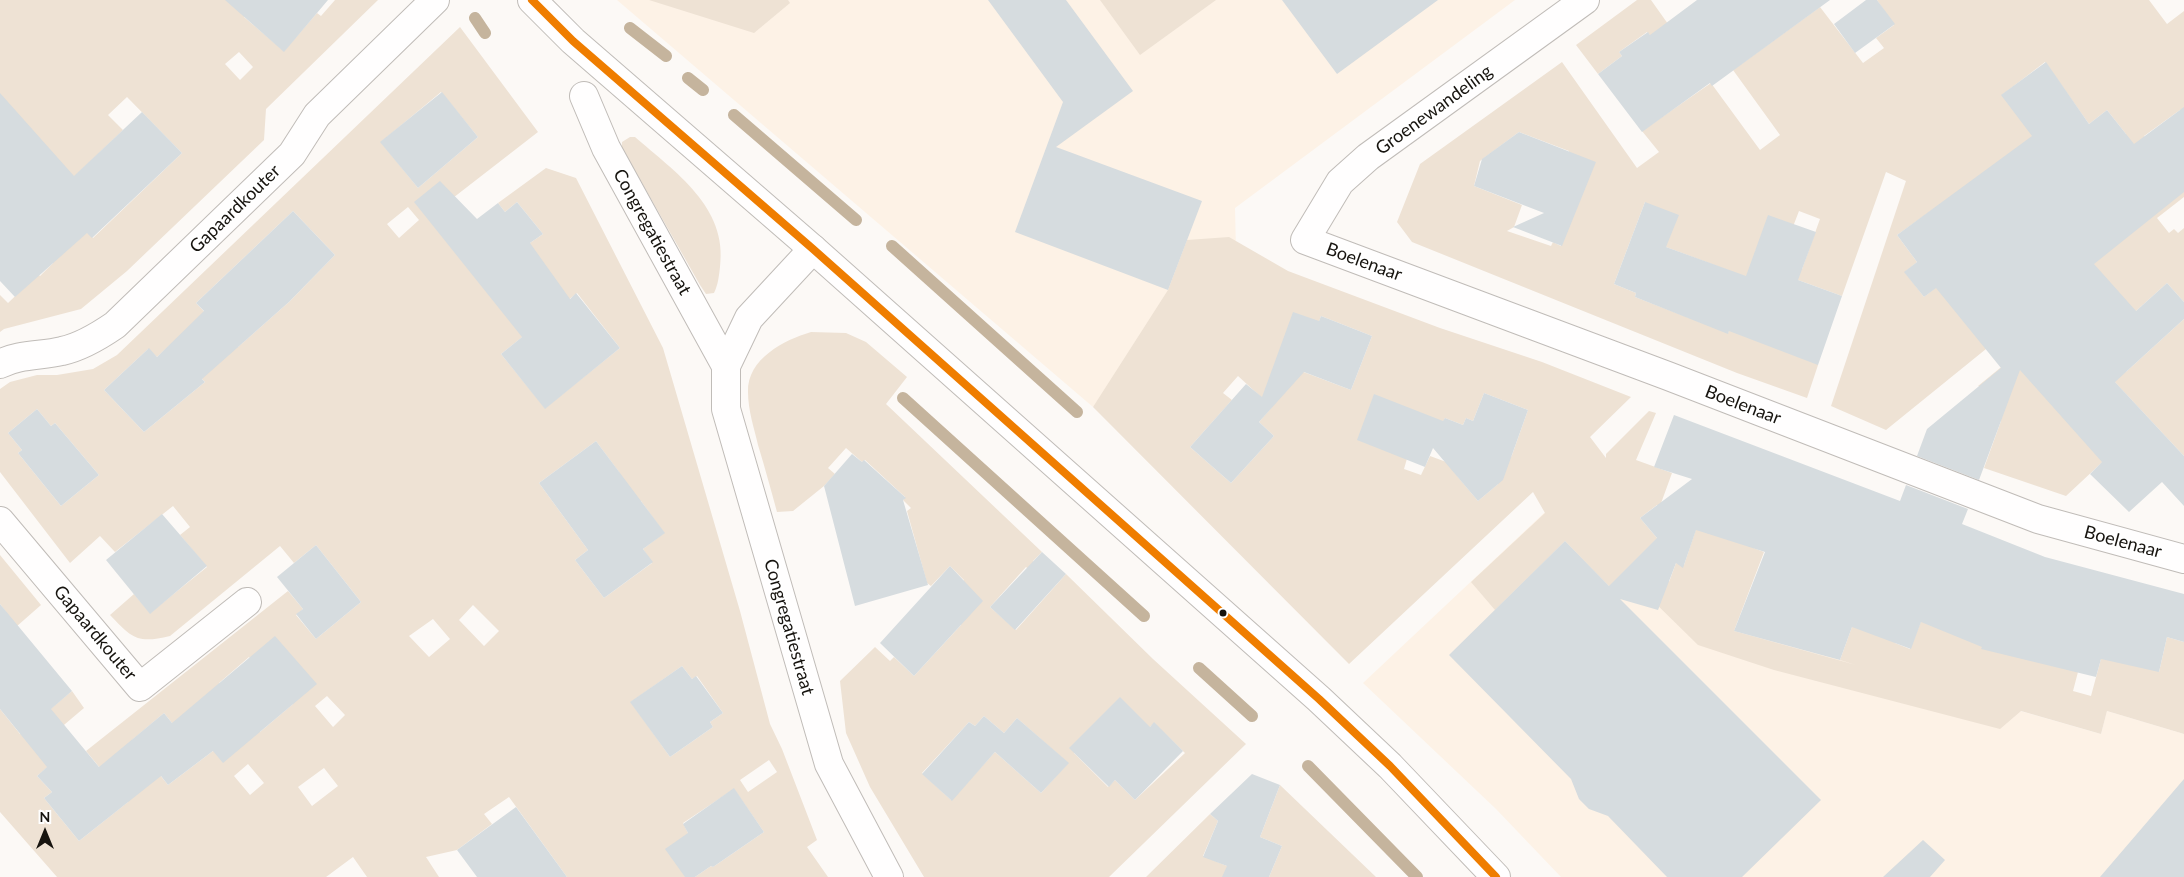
<!DOCTYPE html>
<html>
<head>
<meta charset="utf-8">
<style>
  body { margin:0 }
  #map { position:relative; width:2184px; height:877px; overflow:hidden; background:#fcf9f6; font-family:Lato,sans-serif }
  canvas { display:block }
  .north { position:absolute; left:20px; top:807px; width:50px; height:50px; -webkit-text-stroke:4px #fff; paint-order:stroke; rotate:0deg; font-size:14px; font-weight:700; line-height:20px; text-align:center; color:#17140f }
  .north::after { content:''; display:block; margin:auto; width:18px; height:22px; background:#17140f; clip-path:polygon(50% 0,100% 100%,50% 72%,0 100%) }
</style>
</head>
<body>
<div id="map">
<canvas width="2184" height="877"></canvas>
<div class="north">N</div>
</div>
<script>
const c = document.querySelector('canvas').getContext('2d');
c.lineJoin = 'round';
function fill(path, color) {
  c.fillStyle = color;
  c.fill(path, 'evenodd');
}
function strokePath(path, color, width, dash) {
  c.strokeStyle = color;
  c.lineWidth = width;
  c.lineCap = dash ? 'butt' : 'round';
  c.setLineDash(dash || []);
  c.stroke(path);
}
function drawText(font, color, halo, rows, align = 'center') {
  c.font = font + ' Lato,sans-serif';
  c.lineWidth = 4;
  c.setLineDash([]);
  c.textBaseline = 'middle';
  c.strokeStyle = halo;
  c.fillStyle = color;
  for (const [text, x, y, turn = 0] of rows) {
    c.save();
    c.translate(x, y);
    c.rotate((+turn || 0) * Math.PI / 180);
    c.textAlign = isNaN(turn) ? turn : align;
    if (halo) c.strokeText(text, 0, 0);
    c.fillText(text, 0, 0);
    c.restore();
  }
}
const built = new Path2D(`
  M 617,0 L 1515,0 L 1235,208 L 1236,251 L 1093,407 Z
  M 1577,482 L 1708,622 L 2101,734 L 2107,711 L 2184,734 L 2184,877 L 1561,877 L 1496,809 L 1363,683 Z`);
const green = new Path2D(`
  M 0,0 L 257,0 L 244,17 L 284,51 L 317,13 L 321,16 L 335,0 L 378,0 L 266,109 L 264,140 L 127,271 L 81,309 L 4,329 L 0,332 L 0,295 L 8,303 L 38,274 L 40,276 L 53,263 L 11,218 L 0,124 ZM 239,52 L 253,67 L 240,80 L 225,64 ZM 127,97 L 182,153 L 93,238 L 44,189 L 72,179 L 123,130 L 108,115 Z
  M 649,0 L 788,0 L 790,3 L 754,33 Z
  M 1100,0 L 1216,0 L 1140,55 Z
  M 1637,0 L 1651,0 L 1678,38 L 1650,35 L 1647,32 L 1619,52 L 1622,56 L 1598,74 L 1576,45 Z
  M 1877,0 L 2149,0 L 2167,24 L 2184,11 L 2184,114 L 2180,110 L 2144,136 L 2152,147 L 2184,124 L 2184,197 L 2157,218 L 2169,233 L 2174,229 L 2178,233 L 2184,228 L 2184,302 L 2167,283 L 2136,311 L 1986,349 L 1886,430 L 1831,406 L 1906,181 L 1886,172 L 1842,296 L 1798,280 L 1818,365 L 1807,398 L 1737,373 L 1412,242 L 1397,222 L 1420,164 L 1562,62 L 1637,168 L 1659,152 L 1642,131 L 1711,83 L 1760,150 L 1780,135 L 1733,70 L 1820,7 L 1863,63 L 1884,48 L 1876,38 L 1894,25 ZM 2045,62 L 2089,124 L 2107,110 L 2126,134 L 1924,297 L 1905,272 L 1917,262 L 1897,235 L 2051,126 L 2002,95 ZM 1519,132 L 1569,151 L 1561,246 L 1553,242 L 1551,246 L 1507,231 L 1514,227 L 1522,205 L 1474,186 L 1480,161 ZM 1645,202 L 1666,247 L 1749,278 L 1728,333 L 1635,297 L 1636,293 L 1614,284 ZM 1799,211 L 1820,219 L 1802,269 L 1755,251 L 1794,224 Z
  M 460,27 L 538,132 L 431,215 L 530,243 L 543,234 L 517,202 L 505,212 L 498,203 L 546,168 L 576,178 L 663,348 L 740,611 L 770,724 L 782,749 L 817,840 L 807,847 L 828,877 L 695,877 L 711,866 L 713,867 L 764,832 L 734,789 L 683,823 L 688,833 L 685,877 L 567,877 L 509,797 L 484,814 L 492,824 L 457,850 L 426,857 L 439,877 L 367,877 L 353,857 L 326,877 L 57,877 L 0,812 L 0,709 L 20,734 L 72,691 L 84,708 L 58,730 L 71,747 L 37,776 L 52,792 L 44,798 L 79,841 L 128,802 L 86,751 L 288,591 L 303,609 L 296,615 L 316,639 L 361,602 L 316,545 L 294,563 L 280,546 L 170,636 C 137,644 132,638 110,615 L 134,594 L 150,613 L 207,567 L 180,535 L 190,527 L 173,506 L 115,552 L 100,536 L 70,563 L 0,472 L 0,389 L 10,382 L 37,375 L 57,375 L 93,369 L 117,355 ZM 441,92 L 478,137 L 418,188 L 381,142 ZM 408,207 L 419,220 L 399,238 L 387,224 ZM 293,211 L 335,255 L 289,302 L 238,347 L 196,303 ZM 577,293 L 620,348 L 545,408 L 501,354 ZM 170,345 L 205,382 L 144,432 L 104,390 L 148,349 L 157,357 ZM 37,409 L 51,426 L 55,423 L 99,475 L 61,506 L 18,453 L 22,450 L 8,433 ZM 596,441 L 619,472 L 625,513 L 641,501 L 664,533 L 643,549 L 652,563 L 604,598 L 575,560 L 588,550 L 539,483 ZM 473,605 L 499,631 L 484,646 L 459,620 ZM 433,619 L 450,639 L 429,657 L 409,636 ZM 249,657 L 293,704 L 260,732 L 219,683 ZM 682,666 L 692,679 L 697,676 L 723,713 L 710,722 L 713,727 L 670,757 L 631,702 ZM 327,696 L 345,715 L 333,727 L 315,706 ZM 164,713 L 172,723 L 217,748 L 168,785 L 132,740 ZM 769,760 L 777,772 L 748,792 L 740,780 ZM 248,764 L 264,783 L 250,795 L 234,776 ZM 324,768 L 338,786 L 312,806 L 298,787 Z
  M 630,137 L 635,137 C 675,172 728,207 720,267 C 719,276 718,285 714,293 L 706,294 L 700,285 L 622,148 L 622,142 Z
  M 1229,237 L 1288,271 L 1440,328 L 1542,362 L 1631,397 L 1590,437 L 1606,458 L 1606,454 L 1649,411 L 1656,413 L 1636,460 L 1672,473 L 1660,506 L 1657,505 L 1640,518 L 1657,538 L 1669,582 L 1676,563 L 1684,565 L 1697,526 L 1764,552 L 1734,631 L 1856,665 L 1840,660 L 1857,613 L 1900,631 L 1895,643 L 1910,649 L 1933,591 L 2078,672 L 2073,691 L 2091,696 L 2109,629 L 2159,672 L 2167,637 L 2184,642 L 2184,734 L 2107,711 L 2101,734 L 2021,711 L 2000,729 L 1774,670 L 1698,645 L 1645,593 L 1609,586 L 1565,541 L 1495,610 L 1471,582 L 1545,513 L 1533,492 L 1349,664 L 1093,407 L 1168,290 L 1187,240 ZM 1321,316 L 1372,336 L 1351,390 L 1301,371 ZM 1238,376 L 1272,407 L 1259,422 L 1274,436 L 1231,483 L 1190,447 L 1232,400 L 1223,393 ZM 1484,393 L 1528,410 L 1512,455 L 1496,482 L 1498,484 L 1478,501 L 1458,477 L 1449,463 L 1430,456 L 1421,475 L 1404,469 L 1408,455 L 1441,426 L 1445,418 L 1463,425 L 1466,418 L 1473,421 Z
  M 2184,319 L 2184,456 L 2112,379 L 2127,371 Z
  M 811,332 L 846,333 L 866,342 L 907,377 L 886,404 L 1042,552 L 1033,561 L 1042,569 L 1036,576 L 1026,567 L 990,607 L 1016,630 L 1066,574 L 1153,659 L 1246,744 L 1109,877 L 924,877 L 870,787 L 846,733 L 840,681 L 875,647 L 890,661 L 894,657 L 914,676 L 961,625 L 954,591 L 964,580 L 950,566 L 931,586 L 927,583 L 907,511 L 911,508 L 903,500 L 905,497 L 865,460 L 862,462 L 846,448 L 828,468 L 835,474 L 824,486 L 793,511 L 777,512 C 771,490 765,468 758,445 C 754,428 748,410 748,392 C 747,359 784,340 811,332 ZM 984,716 L 1004,733 L 1017,718 L 1068,763 L 1041,793 L 995,752 L 951,800 L 922,773 L 969,722 L 975,726 ZM 1154,723 L 1185,753 L 1135,800 L 1115,780 L 1108,787 L 1074,753 L 1150,727 Z
  M 2016,355 L 2110,455 L 2066,496 L 1984,468 L 2001,421 L 1978,412 L 1986,390 L 1978,386 Z
  M 0,555 L 41,605 L 0,641 L 0,617 L 6,612 L 0,604 Z
  M 1280,785 L 1376,877 L 1269,877 L 1282,846 L 1260,837 Z
  M 1210,814 L 1218,821 L 1203,856 L 1227,866 L 1227,877 L 1146,877 Z`);
const stream = new Path2D(`
  M 475,18 L 485,33
  M 630,28 L 666,56
  M 688,78 L 703,90
  M 734,115 L 856,220
  M 892,246 L 1077,412
  M 903,398 L 1144,616
  M 1199,668 L 1252,716
  M 1308,766 L 1417,877`);
const building = new Path2D(`
  M 225,0 L 328,0 L 284,52 Z
  M 988,0 L 1066,0 L 1133,91 L 1056,147 L 1202,201 L 1168,290 L 1015,232 L 1063,102 Z
  M 1282,0 L 1438,0 L 1337,74 Z
  M 1697,0 L 1830,0 L 1712,86 L 1710,83 L 1642,132 L 1598,74 L 1622,56 L 1619,52 L 1648,32 L 1650,35 Z
  M 1866,0 L 1877,0 L 1895,24 L 1855,53 L 1834,24 Z
  M 2046,62 L 2089,124 L 2107,110 L 2134,144 L 2184,107 L 2184,192 L 2094,264 L 2136,311 L 2167,283 L 2184,302 L 2184,319 L 2115,382 L 2184,456 L 2184,506 L 2162,482 L 2129,512 L 2090,474 L 2102,462 L 2020,370 L 1979,480 L 1917,456 L 1927,429 L 2001,368 L 1936,288 L 1924,297 L 1904,272 L 1917,262 L 1897,235 L 2032,136 L 2001,95 Z
  M 442,92 L 478,137 L 418,188 L 380,142 Z
  M 0,93 L 74,176 L 142,112 L 182,153 L 92,238 L 87,233 L 15,297 L 0,281 Z
  M 1519,132 L 1596,162 L 1562,246 L 1513,227 L 1544,213 L 1474,186 L 1482,159 Z
  M 440,181 L 477,219 L 498,203 L 505,212 L 517,202 L 543,234 L 530,243 L 570,299 L 576,293 L 620,348 L 545,409 L 501,354 L 522,337 L 414,202 Z
  M 1645,202 L 1679,215 L 1666,247 L 1746,276 L 1768,215 L 1816,232 L 1798,280 L 1842,296 L 1818,365 L 1729,331 L 1728,334 L 1635,297 L 1636,293 L 1614,284 Z
  M 293,211 L 335,255 L 289,302 L 202,379 L 205,382 L 144,432 L 104,390 L 149,348 L 157,357 L 204,311 L 196,303 Z
  M 1293,312 L 1319,321 L 1321,316 L 1372,336 L 1351,390 L 1304,372 L 1259,422 L 1274,436 L 1231,483 L 1190,447 L 1246,384 L 1262,397 Z
  M 1484,393 L 1528,410 L 1503,480 L 1478,501 L 1433,448 L 1425,467 L 1357,440 L 1374,394 L 1443,421 L 1445,418 L 1463,425 L 1466,418 L 1473,421 Z
  M 37,409 L 51,426 L 55,423 L 99,475 L 61,506 L 18,453 L 22,450 L 8,433 Z
  M 1674,415 L 1900,501 L 1906,485 L 1968,509 L 1962,524 L 2045,557 L 2184,594 L 2184,642 L 2167,637 L 2159,672 L 2101,659 L 2096,677 L 1981,649 L 1982,647 L 1921,622 L 1911,649 L 1852,627 L 1840,660 L 1734,631 L 1765,552 L 1696,530 L 1683,568 L 1676,563 L 1658,610 L 1620,599 L 1821,800 L 1742,877 L 1667,877 L 1608,816 L 1589,809 L 1579,799 L 1571,779 L 1449,655 L 1565,541 L 1609,586 L 1657,538 L 1640,518 L 1692,479 L 1654,467 Z
  M 596,441 L 665,533 L 643,549 L 653,562 L 604,598 L 575,560 L 588,550 L 539,483 Z
  M 852,454 L 862,462 L 864,460 L 906,498 L 903,500 L 928,585 L 855,606 L 824,486 Z
  M 162,514 L 207,566 L 150,614 L 106,560 Z
  M 316,545 L 361,602 L 316,639 L 296,614 L 303,609 L 277,577 Z
  M 1042,552 L 1066,574 L 1015,630 L 990,607 Z
  M 950,566 L 983,601 L 914,676 L 880,643 Z
  M 0,604 L 72,691 L 51,709 L 99,767 L 164,713 L 172,723 L 275,636 L 317,684 L 223,763 L 213,751 L 168,785 L 161,776 L 79,841 L 44,798 L 52,792 L 37,776 L 47,767 L 0,709 Z
  M 682,666 L 692,679 L 696,676 L 723,713 L 710,722 L 713,727 L 670,757 L 630,702 Z
  M 1120,697 L 1150,727 L 1154,722 L 1183,751 L 1135,800 L 1115,780 L 1109,787 L 1069,748 Z
  M 984,716 L 1004,733 L 1017,718 L 1069,763 L 1041,793 L 995,752 L 952,801 L 922,774 L 969,722 L 975,726 Z
  M 1252,774 L 1280,785 L 1260,837 L 1282,846 L 1269,877 L 1222,877 L 1227,866 L 1203,857 L 1218,821 L 1210,814 Z
  M 2184,779 L 2184,877 L 2100,877 Z
  M 734,788 L 764,832 L 713,867 L 711,866 L 695,877 L 685,877 L 665,849 L 688,833 L 683,824 Z
  M 516,807 L 567,877 L 477,877 L 457,850 Z
  M 1923,840 L 1945,860 L 1930,877 L 1883,877 Z`);
const minor = new Path2D(`
  M 1585,0 L 1368,157 L 1340,182 L 1305,240 L 1668,376 L 2038,519 L 2184,559
  M 584,96 L 606,148 L 726,366
  M 813,249 L 749,318 L 726,366 L 726,409 L 829,764 L 889,877
  M 0,364 C 19,354 41,356 62,351 C 81,347 99,336 115,325 L 292,154 L 317,115 L 435,0
  M 0,521 L 140,687 L 247,602`);
const major = new Path2D(`
  M 532,0 L 573,41 L 813,249 L 1319,699 L 1390,766 L 1496,877`);
const bus1 = new Path2D(`
  M 532,0 L 573,41 L 813,249 L 1319,699 L 1390,766 L 1496,877`);
const markers = [
  [1223,613,4.5,"#17140f"]
];
const streetNames = [
  ["Groenewandeling",1434,110,-36],
  ["Gapaardkouter",235,209,-44],
  ["Congregatiestraat",652,232,61],
  ["Boelenaar",1364,262,20],
  ["Boelenaar",1743,405,21],
  ["Boelenaar",2123,542,15],
  ["Congregatiestraat",789,627,74],
  ["Gapaardkouter",95,633,50]
];
fill(built, '#fdf2e6');
fill(green, '#eee2d4');
strokePath(stream, '#c5b49d', 12);
fill(building, '#d6dcdf');
strokePath(minor, '#c0bcb8', 30);
strokePath(major, '#c0bcb8', 30);
strokePath(minor, '#fffefe', 28);
strokePath(major, '#fffefe', 28);
strokePath(bus1, '#ef7d00', 8);
for (const [x, y, r, color] of markers) {
  const dot = new Path2D();
  dot.arc(x, y, r, 0, 2 * Math.PI);
  c.fillStyle = color;
  c.fill(dot);
  strokePath(dot, '#fff', 2);
}
drawText('18px', '#17140f', '#fff', streetNames);
</script>
</body>
</html>
